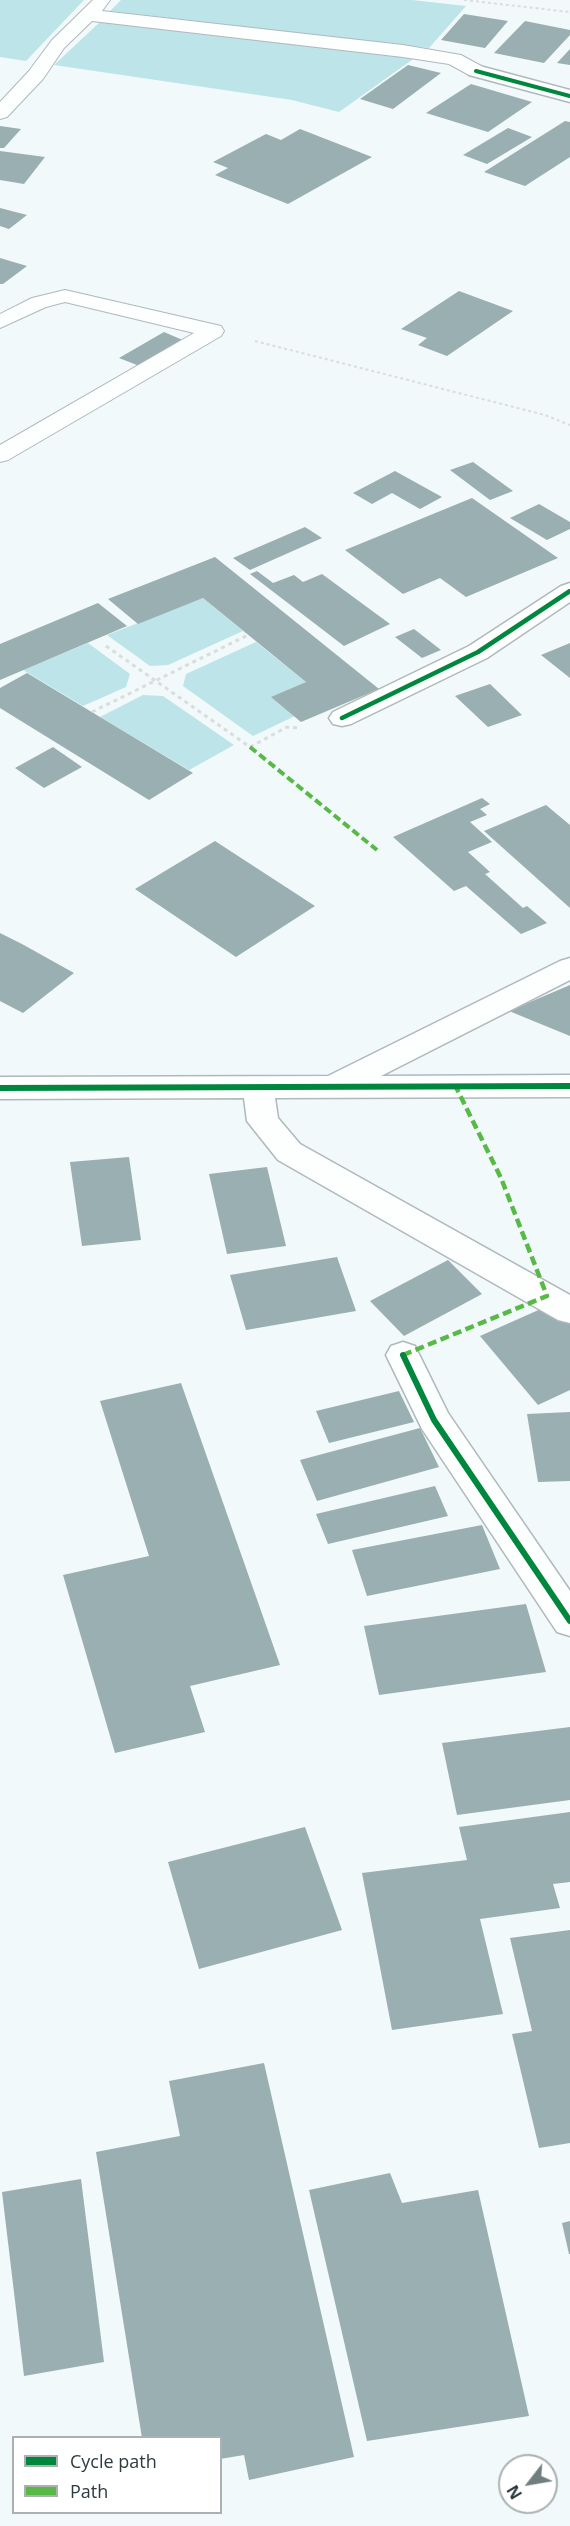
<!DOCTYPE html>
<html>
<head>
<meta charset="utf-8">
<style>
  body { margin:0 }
  #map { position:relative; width:570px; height:2526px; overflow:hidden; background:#f1f9fa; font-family:"Open Sans",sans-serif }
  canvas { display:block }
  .legend { position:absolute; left:12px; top:2436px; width:210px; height:78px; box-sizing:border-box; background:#fff; border:2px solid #abb1b1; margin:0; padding:8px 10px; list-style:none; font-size:18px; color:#2c3b3d }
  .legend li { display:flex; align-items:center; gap:12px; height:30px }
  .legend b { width:30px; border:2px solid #abb1b1 }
  .north { position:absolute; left:498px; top:2454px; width:60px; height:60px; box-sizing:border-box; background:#fff; border:2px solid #abb1b1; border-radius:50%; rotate:239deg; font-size:16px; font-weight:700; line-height:24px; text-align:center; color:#2c3b3d }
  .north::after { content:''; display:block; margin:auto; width:21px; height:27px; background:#717e7f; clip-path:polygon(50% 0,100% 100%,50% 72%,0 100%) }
</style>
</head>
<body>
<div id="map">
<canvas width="570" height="2526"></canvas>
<ul class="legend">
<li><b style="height:8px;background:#00873e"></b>Cycle path</li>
<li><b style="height:8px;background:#58b947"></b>Path</li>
</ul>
<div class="north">N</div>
</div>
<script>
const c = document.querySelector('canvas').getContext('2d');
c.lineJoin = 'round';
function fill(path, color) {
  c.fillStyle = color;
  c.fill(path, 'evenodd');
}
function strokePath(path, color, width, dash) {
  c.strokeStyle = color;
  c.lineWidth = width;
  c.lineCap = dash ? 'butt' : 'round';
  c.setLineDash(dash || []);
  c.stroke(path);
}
const green = new Path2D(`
  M 0,0 L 84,0 L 26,61 L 0,57 Z
  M 121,0 L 412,0 L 466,6 L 429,48 L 110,11 Z
  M 100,22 L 416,57 L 339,112 L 292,100 L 54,65 Z
  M 203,598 L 243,631 L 168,665 L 150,666 L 107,635 Z
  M 256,642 L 306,682 L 272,697 L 295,716 L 253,736 L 183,686 L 186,674 Z
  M 88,643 L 130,674 L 126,687 L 83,706 L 23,670 Z
  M 143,695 L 163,696 L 234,745 L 189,770 L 100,717 Z`);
const building = new Path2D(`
  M 464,14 L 508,21 L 485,48 L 441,40 Z
  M 525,21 L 570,30 L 570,35 L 544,63 L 494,53 Z
  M 570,49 L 570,65 L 557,63 Z
  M 408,65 L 441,73 L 393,109 L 360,99 Z
  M 471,84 L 532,102 L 488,132 L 426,113 Z
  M 565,121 L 570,122 L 570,157 L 525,186 L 484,172 Z
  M 0,126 L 21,129 L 4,148 L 0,148 Z
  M 508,128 L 532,137 L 487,164 L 463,155 Z
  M 300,129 L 372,157 L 288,204 L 215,175 L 228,168 L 213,162 L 266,134 L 281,140 Z
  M 0,151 L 45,157 L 24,184 L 0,180 Z
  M 0,208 L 27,215 L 9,229 L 0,226 Z
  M 0,258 L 27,266 L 3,284 L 0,284 Z
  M 459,291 L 513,311 L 447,356 L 418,345 L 427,338 L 401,329 Z
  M 164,332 L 185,341 L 142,367 L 119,358 Z
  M 473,462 L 513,491 L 490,500 L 450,470 Z
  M 395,471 L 442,497 L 420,509 L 392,493 L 372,504 L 353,493 Z
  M 472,498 L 558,558 L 466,597 L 440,578 L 403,594 L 345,550 Z
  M 539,504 L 570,522 L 570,529 L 547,540 L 510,518 Z
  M 305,527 L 322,538 L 250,570 L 233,558 Z
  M 215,557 L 379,689 L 301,722 L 271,697 L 306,682 L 203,598 L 138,624 L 108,599 Z
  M 257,571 L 273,583 L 294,575 L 303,582 L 322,574 L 390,624 L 344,646 L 250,574 Z
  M 98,603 L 127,626 L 0,680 L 0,644 Z
  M 414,629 L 441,650 L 422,658 L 395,637 Z
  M 570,643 L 570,678 L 541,655 Z
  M 27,673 L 100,717 L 193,773 L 149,800 L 0,708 L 0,688 Z
  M 490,684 L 522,715 L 488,727 L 455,696 Z
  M 53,747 L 82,767 L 44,788 L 15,768 Z
  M 482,798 L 490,804 L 480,809 L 487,815 L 470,822 L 492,842 L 468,852 L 490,872 L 485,874 L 523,908 L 527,906 L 547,923 L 521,934 L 466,886 L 454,891 L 393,837 Z
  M 546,805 L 570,825 L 570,908 L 484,831 Z
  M 215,841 L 315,906 L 236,957 L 135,889 Z
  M 0,933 L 22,944 L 74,973 L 23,1013 L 0,1001 Z
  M 570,985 L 570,1036 L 509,1011 Z
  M 129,1157 L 141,1240 L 82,1246 L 70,1162 Z
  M 267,1167 L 286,1246 L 227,1254 L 209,1174 Z
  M 337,1257 L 356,1311 L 246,1330 L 230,1275 Z
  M 448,1260 L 482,1294 L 404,1336 L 370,1301 Z
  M 552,1304 L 570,1324 L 570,1390 L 538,1405 L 480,1336 Z
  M 181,1383 L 280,1665 L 190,1686 L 205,1732 L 115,1753 L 63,1575 L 149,1556 L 100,1401 Z
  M 399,1391 L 414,1422 L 329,1443 L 316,1411 Z
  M 570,1412 L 570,1481 L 538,1482 L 527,1414 Z
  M 420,1428 L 439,1467 L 317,1501 L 300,1460 Z
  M 435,1486 L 448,1516 L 328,1544 L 316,1514 Z
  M 482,1525 L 500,1569 L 367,1596 L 352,1550 Z
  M 526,1604 L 546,1672 L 379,1695 L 364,1626 Z
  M 570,1727 L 570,1800 L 457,1815 L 442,1743 Z
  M 570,1812 L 570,1882 L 553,1884 L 560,1908 L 480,1919 L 503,2014 L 392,2030 L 362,1873 L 467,1860 L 459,1827 Z
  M 305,1827 L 342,1930 L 199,1969 L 168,1862 Z
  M 570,1930 L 570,2143 L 539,2148 L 512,2034 L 532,2031 L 510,1938 Z
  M 264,2063 L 354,2457 L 249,2480 L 244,2455 L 220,2459 L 220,2438 L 142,2438 L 96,2152 L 180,2136 L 169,2081 Z
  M 390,2173 L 402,2203 L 478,2190 L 529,2416 L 367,2441 L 309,2190 Z
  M 81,2179 L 104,2362 L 24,2376 L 2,2192 Z
  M 570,2221 L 570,2254 L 569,2254 L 562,2223 Z`);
const pathFar1 = new Path2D(`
  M 464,0 L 570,12
  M 255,341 L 545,415 L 570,425`);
const path = new Path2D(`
  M 106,646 L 250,747 L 287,727 L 299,728
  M 92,712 L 248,635`);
const lane = new Path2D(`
  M 93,0 L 110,0 L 102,11 L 403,45 L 461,55 L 483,67 L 485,71 L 483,75 L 469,75 L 449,64 L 403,57 L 92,21 L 64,48 L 43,79 L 7,117 L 0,119 L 0,102 L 29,71 L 52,40 Z
  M 65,290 L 221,326 L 224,331 L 221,336 L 8,460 L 0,462 L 0,445 L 194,333 L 65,302 L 46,307 L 0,328 L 0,314 L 32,298 Z`);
const street = new Path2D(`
  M 476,65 L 570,90 L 570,102 L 469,75 L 466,71 L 469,67 Z
  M 570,583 L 570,602 L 487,658 L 351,724 L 342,726 L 333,724 L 329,718 L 333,712 L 469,646 L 561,586 Z
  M 570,958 L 570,980 L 381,1076 L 570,1075 L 570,1097 L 275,1098 L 278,1118 L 300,1144 L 570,1295 L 570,1323 L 558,1320 L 278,1160 L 247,1121 L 244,1098 L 0,1099 L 0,1077 L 328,1076 L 560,961 Z
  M 403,1342 L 415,1346 L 448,1413 L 570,1591 L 570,1636 L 557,1632 L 422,1429 L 386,1355 L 391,1346 Z`);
const quietFar1 = new Path2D(`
  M 250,747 L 377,850`);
const quiet = new Path2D(`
  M 403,1355 L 547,1296 L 501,1178 L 456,1087`);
const cyclewayFar2 = new Path2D(`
  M 476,71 L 570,96`);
const cyclewayFar1 = new Path2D(`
  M 342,718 L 478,652 L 570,591`);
const cycleway = new Path2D(`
  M 0,1088 L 570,1086
  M 403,1355 L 434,1420 L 570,1621`);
fill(green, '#bde4e9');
fill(building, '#99afb2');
strokePath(lane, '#afb9bb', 2);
strokePath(street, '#afb9bb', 3);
strokePath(pathFar1, '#daddde', 2, [3, 3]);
strokePath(path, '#daddde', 3, [4, 4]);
fill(lane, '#fdfefe');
fill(street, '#fdfefe');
strokePath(quietFar1, '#58b947', 4, [8, 4]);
strokePath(quiet, '#58b947', 4.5, [9, 4.5]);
strokePath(cyclewayFar2, '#00873e', 4);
strokePath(cyclewayFar1, '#00873e', 4.5);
strokePath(cycleway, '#00873e', 6);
</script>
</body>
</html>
